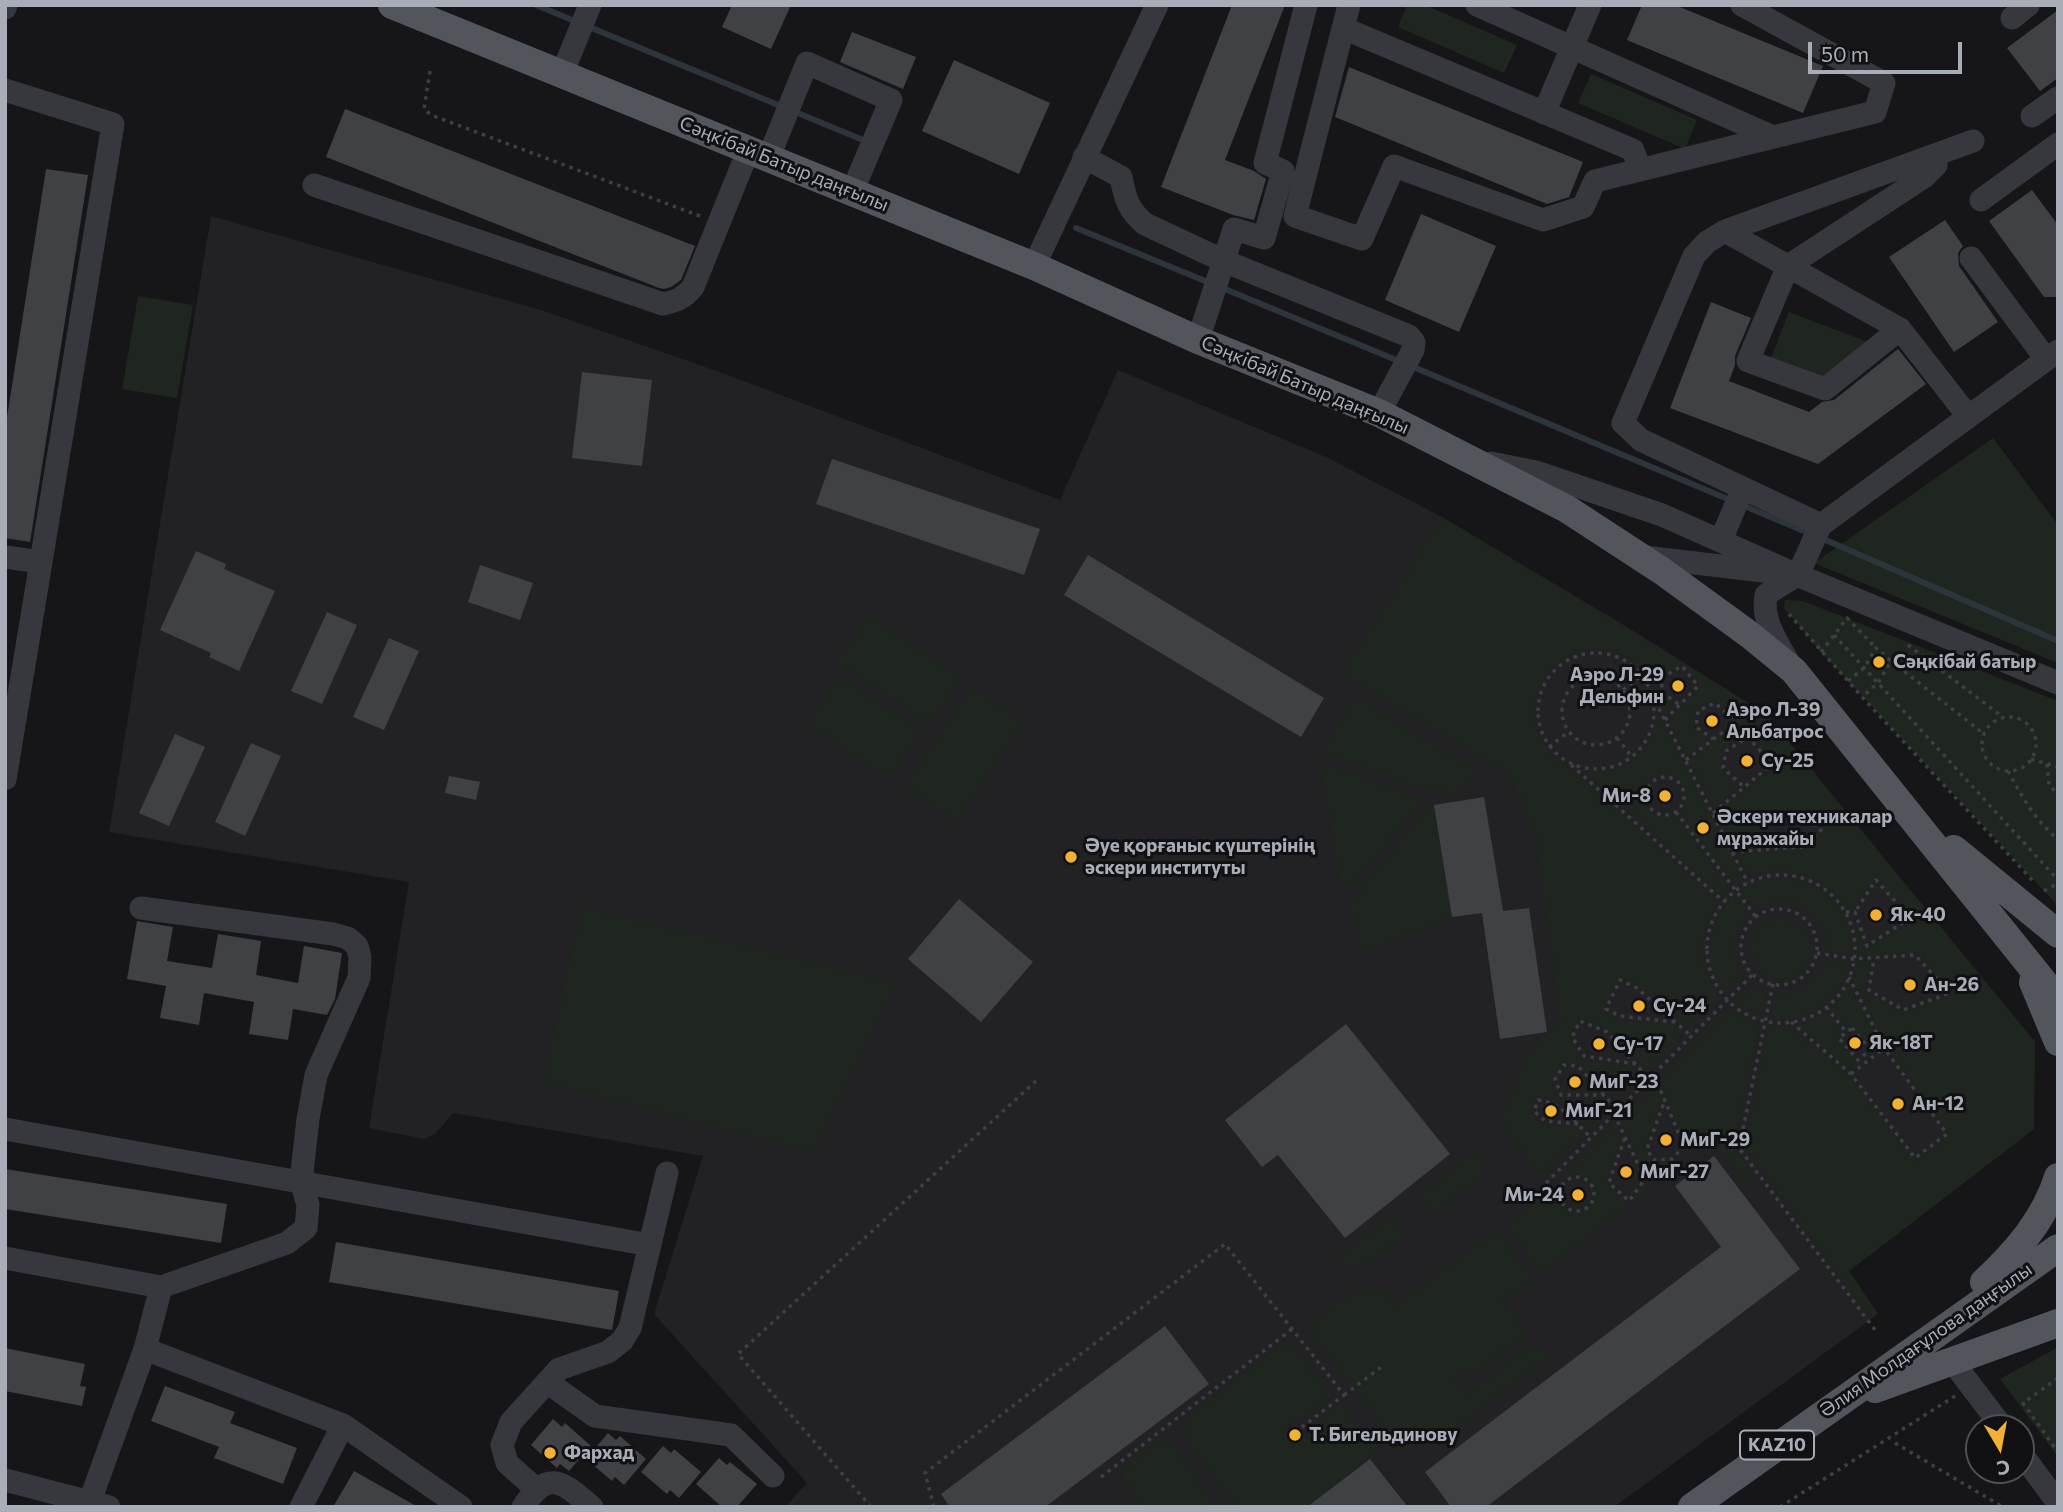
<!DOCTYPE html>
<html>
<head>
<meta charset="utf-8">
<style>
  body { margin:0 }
  #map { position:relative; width:2063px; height:1512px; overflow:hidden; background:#161618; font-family:Commissioner,sans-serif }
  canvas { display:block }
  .frame { position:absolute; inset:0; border:7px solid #a8adb8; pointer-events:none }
  .north { position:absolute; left:1965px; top:1414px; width:70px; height:70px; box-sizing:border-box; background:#111113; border:2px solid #4d4f55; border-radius:50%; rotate:170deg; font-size:19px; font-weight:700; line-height:28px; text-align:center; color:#a8adb8 }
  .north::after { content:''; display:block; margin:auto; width:24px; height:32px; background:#f2b134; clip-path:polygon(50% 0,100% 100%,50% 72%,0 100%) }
  .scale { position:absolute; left:1808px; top:42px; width:154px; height:32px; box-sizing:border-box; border:4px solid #a8adb8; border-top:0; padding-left:9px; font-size:21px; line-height:24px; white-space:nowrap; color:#a8adb8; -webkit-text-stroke:5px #111113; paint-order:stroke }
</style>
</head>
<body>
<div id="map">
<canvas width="2063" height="1512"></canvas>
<div class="frame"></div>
<div class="north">С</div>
<div class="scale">50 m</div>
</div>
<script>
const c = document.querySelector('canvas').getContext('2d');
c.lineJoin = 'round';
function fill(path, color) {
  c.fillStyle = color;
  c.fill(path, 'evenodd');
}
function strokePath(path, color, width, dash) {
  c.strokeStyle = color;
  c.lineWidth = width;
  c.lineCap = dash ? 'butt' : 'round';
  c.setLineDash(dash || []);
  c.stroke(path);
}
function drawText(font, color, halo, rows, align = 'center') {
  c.font = font + ' Commissioner,sans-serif';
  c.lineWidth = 6;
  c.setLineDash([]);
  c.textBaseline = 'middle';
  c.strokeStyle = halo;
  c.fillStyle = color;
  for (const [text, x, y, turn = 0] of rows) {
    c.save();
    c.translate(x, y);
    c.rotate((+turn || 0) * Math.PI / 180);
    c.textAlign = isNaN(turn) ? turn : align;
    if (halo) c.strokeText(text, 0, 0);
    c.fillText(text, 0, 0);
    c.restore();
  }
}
const built = new Path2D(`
  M 211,216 L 541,310 L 717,371 L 1060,500 L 1118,370 L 1326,457 L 1442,517 L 1624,625 L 1766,714 L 2034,1041 L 2034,1129 L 1849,1271 L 1878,1314 L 1614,1507 L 785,1507 L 807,1483 L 654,1314 L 703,1156 L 453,1113 L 435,1134 L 424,1139 L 369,1128 L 409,882 L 109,832 Z`);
const green = new Path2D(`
  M 1407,5 L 1425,5 L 1517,45 L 1504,73 L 1398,27 Z
  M 1591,74 L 1697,120 L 1685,149 L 1578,103 Z
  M 138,296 L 193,305 L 177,398 L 122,389 Z
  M 1789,312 L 1868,342 L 1820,379 L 1771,358 Z
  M 1993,438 L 2058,525 L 2058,663 L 1814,563 Z
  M 1442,517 L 1766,714 L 2035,1042 L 2034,1129 L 1849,1271 L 1878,1314 L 1871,1319 L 1745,1146 L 1769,1027 L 1791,1027 L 1849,1076 L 1916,1162 L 1951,1134 L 1886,1045 L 1852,978 L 1857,963 L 1871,961 L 1864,990 L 1901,1013 L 1952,995 L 1917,953 L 1858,957 L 1854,922 L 1866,949 L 1914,919 L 1876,878 L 1853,909 L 1848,909 C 1826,876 1787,863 1750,876 L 1737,854 L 1803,849 L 1824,828 L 1803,811 L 1761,813 L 1762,848 L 1735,849 L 1717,813 L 1775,764 L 1748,733 L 1722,750 L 1720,769 L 1740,787 L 1714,809 L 1690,761 L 1739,722 L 1715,699 L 1695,709 L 1693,729 L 1710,739 L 1687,756 L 1668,721 L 1701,686 L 1683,664 L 1662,676 L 1658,694 L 1677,705 L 1666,716 C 1659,701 1653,680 1641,668 C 1583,610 1498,692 1551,753 C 1556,760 1565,765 1572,770 L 1719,901 C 1698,931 1696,967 1719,996 L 1687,1029 L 1637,984 L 1619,977 L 1603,1012 L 1621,1021 L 1671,1023 L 1683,1033 L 1646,1070 L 1606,1028 L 1579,1017 L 1569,1038 L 1584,1061 L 1635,1068 L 1641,1074 L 1615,1101 L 1580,1064 L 1562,1063 L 1552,1078 L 1557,1098 L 1604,1099 L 1610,1104 L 1587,1129 L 1553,1098 L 1537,1096 L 1529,1111 L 1542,1124 L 1575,1127 L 1582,1134 L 1539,1177 L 1499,1119 L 1531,1049 L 1561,1023 L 1535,830 L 1509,775 L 1342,673 Z
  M 1785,600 L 1803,601 L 2058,701 L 2058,906 L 1821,652 L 1784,608 Z
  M 869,615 L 961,678 L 929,724 L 837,662 Z
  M 840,676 L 922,731 L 889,779 L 808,724 Z
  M 972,687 L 1024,722 L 956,821 L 905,786 Z
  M 1354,702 L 1363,702 L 1477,771 L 1454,796 L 1439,789 L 1424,790 L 1322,752 L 1348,708 Z
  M 1657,712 L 1744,879 L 1735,885 L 1680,812 C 1692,796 1679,769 1657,776 C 1632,785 1644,823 1674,816 L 1731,888 L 1723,896 L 1582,770 C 1622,778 1653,752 1657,712 Z
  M 1320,761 L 1423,799 L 1349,891 L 1341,884 Z
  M 1428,805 L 1434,805 L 1452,917 L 1362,953 L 1350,902 Z
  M 1771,878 C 1816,877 1856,907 1851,956 L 1828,951 C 1824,912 1791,889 1755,909 L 1740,890 L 1757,881 Z
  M 1735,894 L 1749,913 C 1733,931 1730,954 1742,976 L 1724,992 C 1698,963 1709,918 1735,894 Z
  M 582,907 L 896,983 L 813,1152 L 543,1082 Z
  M1751 949a30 30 0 1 1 60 0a30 30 0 1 1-60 0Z
  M 1826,959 L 1850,962 C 1841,1000 1809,1022 1770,1020 L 1777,994 C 1801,994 1818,981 1826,959 Z
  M 1849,985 L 1882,1049 L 1869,1059 L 1866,1056 L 1872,1050 L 1851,1025 L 1847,1028 L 1830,1009 L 1840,999 Z
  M 1754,986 L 1765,993 L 1760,1016 L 1735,1003 Z
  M 1731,1008 L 1745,1019 L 1759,1025 L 1734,1146 L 1755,1178 L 1748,1184 L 1709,1133 L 1688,1149 L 1659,1082 Z
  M 1825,1011 L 1843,1031 L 1837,1037 L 1857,1062 L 1862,1059 L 1865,1062 L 1852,1071 L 1797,1024 L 1808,1022 Z
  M 1656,1085 L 1662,1100 L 1643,1149 L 1652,1162 L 1672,1161 L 1655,1174 L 1658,1182 L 1540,1274 L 1506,1226 L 1560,1182 L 1556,1192 C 1560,1217 1589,1219 1596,1195 L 1592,1181 L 1580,1173 L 1564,1177 L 1616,1123 L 1622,1136 L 1605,1182 L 1630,1204 L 1648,1179 L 1621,1121 Z
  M 1477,1149 L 1484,1161 L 1480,1178 L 1433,1214 L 1419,1196 Z
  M 1390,1216 L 1405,1236 C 1385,1250 1360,1278 1335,1259 Z
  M 1497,1230 L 1533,1279 L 1503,1300 L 1527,1334 L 1471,1375 L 1465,1368 L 1454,1377 L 1467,1393 L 1530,1346 L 1543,1349 L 1549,1356 L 1430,1448 L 1420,1435 L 1402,1449 L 1307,1328 C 1326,1313 1360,1275 1384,1292 C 1389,1295 1392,1301 1396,1305 Z
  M 1288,1339 L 1332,1395 L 1298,1422 L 1295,1418 L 1280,1430 L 1293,1446 L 1308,1435 L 1306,1431 L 1340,1404 L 1377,1452 L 1307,1507 L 1237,1507 L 1187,1440 C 1184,1430 1186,1423 1192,1414 Z
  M 2058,1347 L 2058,1457 L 2000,1379 Z
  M 1162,1440 L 1170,1442 L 1176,1447 L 1216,1507 L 1142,1507 L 1125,1481 L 1123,1470 L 1156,1442 Z`);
const stream = new Path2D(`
  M 536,5 L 783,107
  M 793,111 L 863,140
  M 1076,228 L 1210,283
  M 1220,287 L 1401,362
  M 1411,366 L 1811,534
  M 1821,538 L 2058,641`);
const building = new Path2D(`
  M 732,5 L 791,5 L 771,49 L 722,27 Z
  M 1232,5 L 1285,5 L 1225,160 L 1254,171 L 1266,179 L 1254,220 L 1233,215 L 1161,187 Z
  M 1642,5 L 1675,5 L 1823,66 L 1803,113 L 1627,40 Z
  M 2058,10 L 2058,78 L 2040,91 L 2007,48 Z
  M 852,32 L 916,57 L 903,89 L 840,62 Z
  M 954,60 L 1050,103 L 1019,174 L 922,131 Z
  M 1349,67 L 1583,162 L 1569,197 L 1547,204 L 1335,117 Z
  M 345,109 L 695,246 L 681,280 L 671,287 L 664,289 L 659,288 L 326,157 Z
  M 46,169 L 88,175 L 30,542 L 5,538 L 5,430 Z
  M 2032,190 L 2058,225 L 2058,297 L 2044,297 L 1989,221 Z
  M 1421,214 L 1496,246 L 1459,332 L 1385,300 Z
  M 1945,220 L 1963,246 L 1958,253 L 1959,266 L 1998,322 L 1954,352 L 1889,257 Z
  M 1711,302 L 1751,318 L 1735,356 L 1735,365 L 1729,381 L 1809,412 L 1822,402 L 1834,400 L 1898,349 L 1926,384 L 1818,464 L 1670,408 Z
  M 582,372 L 652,380 L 642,466 L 572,458 Z
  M 832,459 L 1040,529 L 1024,575 L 816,504 Z
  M 196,551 L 226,564 L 224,569 L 275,591 L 239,671 L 209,657 L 211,653 L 160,630 Z
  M 1088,555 L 1324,698 L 1301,737 L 1064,595 Z
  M 480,565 L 533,583 L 520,620 L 468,602 Z
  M 327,612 L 357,625 L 322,704 L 291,691 Z
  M 389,638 L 419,651 L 384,730 L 353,717 Z
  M 175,734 L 205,747 L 169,826 L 139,813 Z
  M 251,743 L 281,756 L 245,836 L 215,822 Z
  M 449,776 L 480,782 L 476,800 L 445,793 Z
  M 1484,797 L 1503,911 L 1529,908 L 1547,1032 L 1500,1039 L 1482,913 L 1452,917 L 1434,805 Z
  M 959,899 L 1033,962 L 981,1022 L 908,959 Z
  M 137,921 L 173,927 L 167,961 L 212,968 L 218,934 L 261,941 L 256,975 L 298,983 L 304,946 L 342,953 L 335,999 L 327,1015 L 293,1009 L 288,1040 L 249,1034 L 254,1002 L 204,993 L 199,1025 L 160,1018 L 166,986 L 127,979 Z
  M 1346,1024 L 1450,1154 L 1345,1238 L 1278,1155 L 1262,1167 L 1225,1120 Z
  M 1714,1156 L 1800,1269 L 1486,1507 L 1451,1507 L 1425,1472 L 1721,1247 L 1675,1186 Z
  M 5,1169 L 227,1204 L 221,1243 L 5,1209 Z
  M 336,1242 L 619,1291 L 612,1330 L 329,1282 Z
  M 1165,1326 L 1209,1384 L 1045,1507 L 950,1507 L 941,1494 Z
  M 5,1348 L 85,1364 L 80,1386 L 86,1387 L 82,1406 L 5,1391 Z
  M 165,1386 L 235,1412 L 230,1423 L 297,1448 L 283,1484 L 214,1458 L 219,1447 L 151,1421 Z
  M 553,1419 L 562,1427 L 565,1423 L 591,1446 L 569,1471 L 560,1464 L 557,1468 L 531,1445 Z
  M 608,1433 L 616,1440 L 620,1436 L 646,1459 L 624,1485 L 615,1477 L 612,1481 L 586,1459 Z
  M 663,1446 L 671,1453 L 674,1449 L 701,1472 L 679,1498 L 670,1490 L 667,1494 L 641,1472 Z
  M 719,1458 L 727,1465 L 730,1462 L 757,1484 L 737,1507 L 722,1507 L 696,1484 Z
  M 1370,1459 L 1408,1507 L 1307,1507 Z
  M 354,1471 L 418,1507 L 333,1507 Z`);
const path = new Path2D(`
  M 430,71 L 424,109 L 431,115 L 700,216
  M 1789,614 L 1862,697 L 2034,882
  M 1834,635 L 2058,880
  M 1908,645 L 2004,718
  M 1821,652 L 1847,618 L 1876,648
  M1538 711a58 58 0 1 1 116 0a58 58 0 1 1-116 0Z
  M 1891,661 L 1984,734
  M1562 711a34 34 0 1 1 68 0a34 34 0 1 1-68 0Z
  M 1848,681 L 1864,668 L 1876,648 L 1891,661 L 1878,683 L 1862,697
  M 1623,690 L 1642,676
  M 1655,701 L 1748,883
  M1982 744a27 27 0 1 1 54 0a27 27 0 1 1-54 0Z
  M 1665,720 L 1698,686 L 1682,666 L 1663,677 L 1661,692 L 1680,705
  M 1617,738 L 1632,757
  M 1549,747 L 1568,732
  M 2031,759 L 2058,767
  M 1686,760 L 1736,722 L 1715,703 L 1698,711 L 1696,727 L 1713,739
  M 2047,764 L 2049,785 L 2055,791 L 2058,790
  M 1571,765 L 1724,902
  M 2008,771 C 2021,795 2036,822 2058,839
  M1646 796a19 19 0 1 1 38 0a19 19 0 1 1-38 0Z
  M 1676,812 L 1756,917
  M 1713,813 L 1772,764 L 1748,737 L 1726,751 L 1723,768 L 1744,787
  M 1732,852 L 1802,847 L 1821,830 L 1802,814 L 1763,815 L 1764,850
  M1707 949a74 74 0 1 1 148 0a74 74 0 1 1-148 0Z
  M 2044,891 L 2058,883
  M1741 947a38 38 0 1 1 76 0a38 38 0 1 1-76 0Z
  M 1846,912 L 1855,912 L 1867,946 L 1910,918 L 1876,880 L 1855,912
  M 1817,953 L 1853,959 L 1915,955 L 1950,993 L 1903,1010 L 1869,990 L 1874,958
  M 1773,984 L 1739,1148 L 1875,1330
  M 1826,1007 L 1846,1032
  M 1675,1022 L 1620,1016 L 1606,1009 L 1620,980 L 1637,988 L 1692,1037
  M 1791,1022 L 1851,1074 L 1915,1158 L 1947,1134 L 1884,1048 L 1849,977
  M 1852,1028 L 1870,1050 L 1858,1060 L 1839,1038 Z
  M 1636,1064 L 1584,1056 L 1572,1037 L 1580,1021 L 1607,1032 L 1649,1079
  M 1851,1074 L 1884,1048
  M 1654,1075 L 1684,1146 L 1672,1159 L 1653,1160 L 1647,1149 L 1665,1100
  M 1605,1095 L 1561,1095 L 1555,1079 L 1564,1065 L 1578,1066 L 1618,1111
  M 1614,1114 L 1645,1179 L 1629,1201 L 1609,1183 L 1625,1137
  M 1578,1124 L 1545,1121 L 1534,1111 L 1538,1100 C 1562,1103 1574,1121 1591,1138
  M1560 1194a17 17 0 1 1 34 0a17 17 0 1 1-34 0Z
  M 1546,1183 L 1753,974
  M 2058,1378 L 2023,1403 L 2058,1452
  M 1344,1395 L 1384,1365
  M 1895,1443 L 2003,1507
  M 1101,1477 L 1292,1329
  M 871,1507 L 738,1354 L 1036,1081
  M 934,1507 L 925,1473 L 1225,1244 L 1344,1395 L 1298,1430
  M 1780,1507 L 1955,1396`);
const minor = new Path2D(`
  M 1349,5 L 1295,216 L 1362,239 L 1394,166 L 1543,220 L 1583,207 L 1595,181 L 1875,112 L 1884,83 L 1742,5
  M 1477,5 L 1773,137
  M 5,8 L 6,5
  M 2012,18 L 2028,5
  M 1343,28 L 1633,150 L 1640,170
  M 562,74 L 590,5
  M 5,90 L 113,124 L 41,562 L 5,557
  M 1544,113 L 1590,5
  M 2032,116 L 2058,98
  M 1084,157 L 1121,177 C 1125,198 1128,210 1145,224 L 1224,261 L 1409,336 L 1414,342 L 1413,350 L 1379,413
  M 768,159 L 807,63 L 891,100 L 852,192
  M 314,185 L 663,304 C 677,301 684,298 693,287 L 748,151
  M 1981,200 L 2058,144
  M 1725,231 L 1707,242 L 1694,256 L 1623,423 L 1641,440 L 1821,525
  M 1971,258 L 2046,359
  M 1034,266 L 1157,5
  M 1900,329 L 1825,389 L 1748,361 L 1788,266 L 1924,177 L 1936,165 L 1934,156
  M 1198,340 L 1234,229 L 1264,238 L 1283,171 L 1265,163 L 1306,5
  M 1968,416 L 1900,329 L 1725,231 L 1973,141
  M 1491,463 L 1536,472 L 1662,515 L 1797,575 L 2058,683
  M 1721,540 L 1743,488
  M 1644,557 L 1780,573
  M 1790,665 C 1778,643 1761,621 1766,595 C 1775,588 1786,583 1795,576 C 1802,571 1814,536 1821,525 L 2058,351
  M 5,779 L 41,562
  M 5,1129 L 650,1245
  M 5,1258 L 161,1287
  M 145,1349 L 343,1425 L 461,1507
  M 1952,1361 L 2003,1428
  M 547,1382 L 595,1416 L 731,1435 L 773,1476
  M 2021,1453 L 2058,1503
  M 5,1480 L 109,1507
  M 535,1488 L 507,1463 L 502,1445 L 511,1422 L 559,1369 L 608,1352 L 622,1341 L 630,1328 L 667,1173
  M 90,1501 L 145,1349 L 161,1287 L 287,1243 L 306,1228 L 308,1205 L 301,1181 L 308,1119 L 316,1075 L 359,978 L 360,957 L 357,946 L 348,938 L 333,934 L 141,908
  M 301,1507 L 343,1425
  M 523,1507 C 549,1467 563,1483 592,1507`);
const major = new Path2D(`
  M 392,5 L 1034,266 L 1198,340 L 1379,413 L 1567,509 L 1662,571 L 1750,635 L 1794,671 L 2058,1000
  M 1954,849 L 2058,934
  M 2033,982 L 2058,1042
  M 1984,1282 C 2016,1252 2045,1219 2058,1177
  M 1875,1389 L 2058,1323
  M 1692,1507 L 2058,1248`);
const markers = [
  [1879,662,7,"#f2b134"],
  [1678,686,7,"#f2b134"],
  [1712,721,7,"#f2b134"],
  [1747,761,7,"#f2b134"],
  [1665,796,7,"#f2b134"],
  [1703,828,7,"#f2b134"],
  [1071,857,7,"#f2b134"],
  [1876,915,7,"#f2b134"],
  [1910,985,7,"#f2b134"],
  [1639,1006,7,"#f2b134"],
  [1855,1043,7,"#f2b134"],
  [1599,1044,7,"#f2b134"],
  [1575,1082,7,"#f2b134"],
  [1898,1104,7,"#f2b134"],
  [1551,1111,7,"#f2b134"],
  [1666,1140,7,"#f2b134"],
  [1626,1172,7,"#f2b134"],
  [1578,1195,7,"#f2b134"],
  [1295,1435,7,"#f2b134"],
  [550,1453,7,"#f2b134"]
];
const shields = [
  [1777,1445,74]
];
const shieldNames = [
  ["KAZ10",1777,1445]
];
const streetNames = [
  ["Сәңкібай Батыр даңғылы",784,164,22],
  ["Сәңкібай Батыр даңғылы",1305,385,23],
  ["Әлия Молдағұлова даңғылы",1926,1340,-35]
];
const poiNames = [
  ["Сәңкібай батыр",1893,662],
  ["Аэро Л-29",1664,675,"right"],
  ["Дельфин",1664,697,"right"],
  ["Аэро Л-39",1726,710],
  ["Альбатрос",1726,732],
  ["Су-25",1761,761],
  ["Ми-8",1651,796,"right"],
  ["Әскери техникалар",1717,817],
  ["мұражайы",1717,839],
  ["Әуе қорғаныс күштерінің",1085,846],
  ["әскери институты",1085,868],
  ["Як-40",1890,915],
  ["Ан-26",1924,985],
  ["Су-24",1653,1006],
  ["Як-18Т",1869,1043],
  ["Су-17",1613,1044],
  ["МиГ-23",1589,1082],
  ["Ан-12",1912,1104],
  ["МиГ-21",1565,1111],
  ["МиГ-29",1680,1140],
  ["МиГ-27",1640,1172],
  ["Ми-24",1564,1195,"right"],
  ["Т. Бигельдинову",1309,1435],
  ["Фархад",564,1453]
];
fill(built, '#222225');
fill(green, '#1e261f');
strokePath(stream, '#2c353c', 6);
fill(building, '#404145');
strokePath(path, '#3d3f44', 3.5, [3.5, 5]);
strokePath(minor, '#37383d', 23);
strokePath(major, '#53555c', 28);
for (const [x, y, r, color] of markers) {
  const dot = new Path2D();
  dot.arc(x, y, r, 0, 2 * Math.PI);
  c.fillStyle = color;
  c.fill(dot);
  strokePath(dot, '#111113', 2.5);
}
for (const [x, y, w] of shields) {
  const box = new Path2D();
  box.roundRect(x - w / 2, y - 14.5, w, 29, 5);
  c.fillStyle = '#111113';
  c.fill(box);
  strokePath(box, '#a8adb8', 2);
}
drawText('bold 18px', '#a8adb8', null, shieldNames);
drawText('19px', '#a8adb8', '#111113', streetNames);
drawText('bold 19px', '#a8adb8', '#111113', poiNames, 'left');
</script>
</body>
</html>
